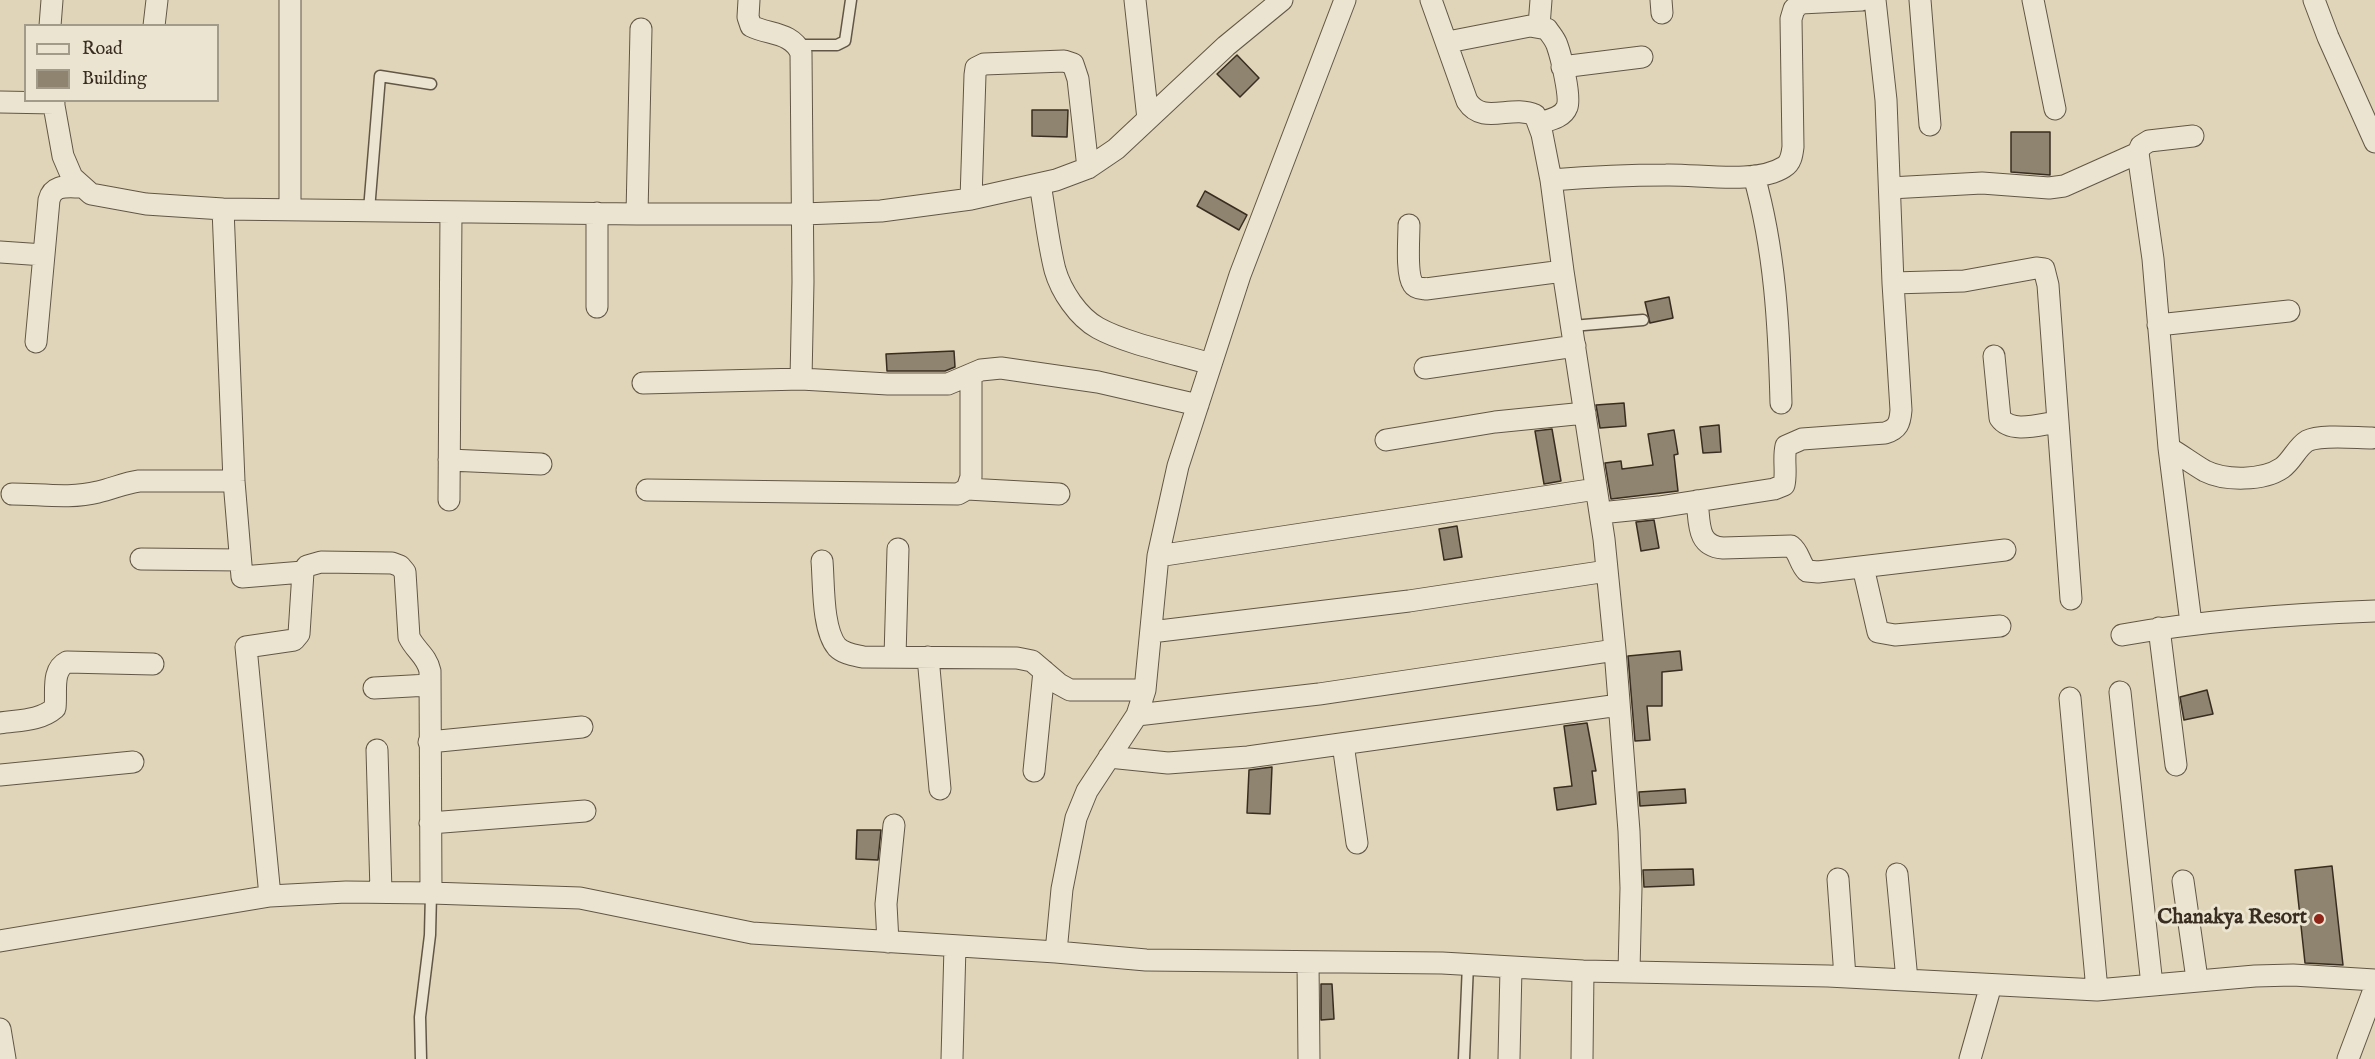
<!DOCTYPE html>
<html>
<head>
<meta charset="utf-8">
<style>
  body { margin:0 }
  #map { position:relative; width:2375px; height:1059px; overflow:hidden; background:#e0d5b8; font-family:"IM FELL English",serif }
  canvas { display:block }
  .legend { position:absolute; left:24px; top:24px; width:195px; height:78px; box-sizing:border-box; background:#ebe4d1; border:2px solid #a39b8a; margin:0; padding:8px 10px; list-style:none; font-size:18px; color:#382d20 }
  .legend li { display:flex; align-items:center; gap:12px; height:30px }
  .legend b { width:30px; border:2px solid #a39b8a }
</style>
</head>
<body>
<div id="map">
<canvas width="2375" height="1059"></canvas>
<ul class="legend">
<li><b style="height:8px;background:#ebe4d1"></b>Road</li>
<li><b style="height:16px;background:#8f846f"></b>Building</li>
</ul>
</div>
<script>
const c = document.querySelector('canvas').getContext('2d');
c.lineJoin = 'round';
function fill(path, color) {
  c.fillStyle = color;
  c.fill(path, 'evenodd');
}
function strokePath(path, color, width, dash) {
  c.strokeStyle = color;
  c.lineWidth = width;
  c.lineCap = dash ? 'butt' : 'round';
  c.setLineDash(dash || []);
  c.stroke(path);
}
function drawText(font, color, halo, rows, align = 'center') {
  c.font = font + ' "IM FELL English",serif';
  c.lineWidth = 6;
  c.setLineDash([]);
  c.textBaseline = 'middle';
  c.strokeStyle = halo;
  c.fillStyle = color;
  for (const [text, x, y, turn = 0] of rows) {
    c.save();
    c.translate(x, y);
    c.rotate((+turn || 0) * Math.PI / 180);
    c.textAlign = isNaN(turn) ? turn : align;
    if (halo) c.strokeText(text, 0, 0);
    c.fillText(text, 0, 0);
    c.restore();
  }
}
const building = new Path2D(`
  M 1237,55 L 1259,78 L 1240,97 L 1217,74 Z
  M 1032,110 L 1068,110 L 1067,137 L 1032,136 Z
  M 2011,132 L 2050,132 L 2050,175 L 2011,172 Z
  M 1205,191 L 1247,215 L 1239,230 L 1197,206 Z
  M 1669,297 L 1673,318 L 1650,323 L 1645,302 Z
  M 954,351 L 955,367 L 945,371 L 887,371 L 886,354 Z
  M 1624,403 L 1626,426 L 1600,428 L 1596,405 Z
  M 1719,425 L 1721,452 L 1703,453 L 1700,427 Z
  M 1552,429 L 1561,481 L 1544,484 L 1535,431 Z
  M 1674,430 L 1678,454 L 1674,455 L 1678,491 L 1611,499 L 1605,463 L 1621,461 L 1622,469 L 1653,465 L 1648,434 Z
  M 1654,520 L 1659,548 L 1641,551 L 1636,522 Z
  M 1457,526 L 1462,557 L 1444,560 L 1439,529 Z
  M 1680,651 L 1682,670 L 1662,672 L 1662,706 L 1647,706 L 1650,740 L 1635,741 L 1628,656 Z
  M 2207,690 L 2213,714 L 2184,720 L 2180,697 Z
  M 1587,723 L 1596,771 L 1592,771 L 1596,804 L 1557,810 L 1554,788 L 1572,786 L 1564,726 Z
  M 1272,767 L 1270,814 L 1247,813 L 1249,770 Z
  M 1685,789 L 1686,803 L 1640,806 L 1639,792 Z
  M 857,830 L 881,830 L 878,860 L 856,859 Z
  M 2332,866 L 2343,965 L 2305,963 L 2295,870 Z
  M 1693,869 L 1694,885 L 1644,887 L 1643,870 Z
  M 1321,984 L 1332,984 L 1334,1019 L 1321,1020 Z`);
const service = new Path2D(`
  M 797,45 L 837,45 L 845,41 L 851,0
  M 369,210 L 380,76 L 431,84
  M 1572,326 L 1643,320
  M 421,1059 L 420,1017 L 430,935 L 431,893
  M 1464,1059 L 1468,964`);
const minor = new Path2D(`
  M 290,0 L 290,210
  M 749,0 L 748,17 L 751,26 C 769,35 792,32 801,53 L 803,282 L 801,379
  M 1135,0 L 1148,119
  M 1431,0 L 1467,101 C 1483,126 1511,104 1535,115 L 1542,134 L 1551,180 L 1563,271 L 1604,539 L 1615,650 L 1629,831 L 1631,888 L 1629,971
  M 1661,0 L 1662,13
  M 1920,0 L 1930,125
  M 2033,0 L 2055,109
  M 2314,0 L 2328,37 L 2375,142
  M 50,26 L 52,0
  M 154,26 L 157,0
  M 1539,26 L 1541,0
  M 1448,42 L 1530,26 L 1547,29 C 1551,35 1555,39 1557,45 C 1561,56 1571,97 1567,107 C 1563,118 1549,120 1539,123
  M 1562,67 L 1642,57
  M 53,100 L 63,156 L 72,177 L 91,194 L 146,204 L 223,209 L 637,214 L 803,214 L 881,211 L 971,199 L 1056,180 L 1088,168 L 1116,149 L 1226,46 L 1282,0
  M 0,102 L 54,103
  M 1754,176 C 1775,250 1779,327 1781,403
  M 1551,180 C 1589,177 1627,175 1666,175 C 1698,174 1756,185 1784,167 C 1791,163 1792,155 1793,147 L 1791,19 L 1794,9 L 1801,3 L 1862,0
  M 1040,184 C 1045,212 1048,242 1055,270 C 1061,291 1078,317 1098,328 C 1127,344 1178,354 1211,364
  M 1890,188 L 1982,183 L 2049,188 L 2064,186 L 2138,153
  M 971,199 L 975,75 L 976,68 L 984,64 L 1064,61 L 1073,64 L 1078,79 L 1088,168
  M 223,209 L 234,481 L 242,577 L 303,572
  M 637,214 L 641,29
  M 1409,225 C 1409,238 1406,274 1413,284 C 1416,289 1422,288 1426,289 L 1563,271
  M 0,252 L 44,255
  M 1893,283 L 1964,281 L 2036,268 L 2044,269 L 2048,285 L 2071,599
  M 597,307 L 597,213
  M 2158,325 L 2289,311
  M 36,342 L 49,200 C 53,184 67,187 81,187
  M 1994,356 L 2000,418 C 2011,434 2041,424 2058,422
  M 1425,368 L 1575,346
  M 643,383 L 801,379 L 888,384 L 948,384 L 981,370 L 1001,368 L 1098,382 L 1198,405
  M 1386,440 L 1495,422 L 1585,413
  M 2169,448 C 2181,455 2193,464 2205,471 C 2225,481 2263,481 2282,468 C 2292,461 2297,447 2307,441 C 2321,434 2356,438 2372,438
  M 449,460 L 541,464
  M 967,489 L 1059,494
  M 647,490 L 958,494 L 967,489 L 971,477 L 971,375
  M 12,494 C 40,494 71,499 98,492 C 112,489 124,483 139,481 L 234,481
  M 449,500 L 451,212
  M 1697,501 C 1700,522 1696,546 1723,548 L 1791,546 C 1800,553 1799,563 1807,571 L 1818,572 L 2005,550
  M 1600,513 L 1659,507 L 1774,489 L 1784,485 C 1787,472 1783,459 1786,446 L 1802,439 L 1885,433 C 1898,429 1900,423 1901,410 L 1893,283 L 1886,100 L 1875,0
  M 1158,556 L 1596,489
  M 141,559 L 240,560
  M 822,561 C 824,584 822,629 837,647 C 844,654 854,655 863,657 L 1017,658 L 1032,661 L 1059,684 L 1070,690 L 1145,690
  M 1863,567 L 1878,632 L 1895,635 L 2000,626
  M 2191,623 L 2169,448 L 2153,259 L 2138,153 L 2141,146 L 2149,141 L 2193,136
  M 2159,628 L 2176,765
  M 1151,632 L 1409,601 L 1607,571
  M 2122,635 C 2206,620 2290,614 2375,611
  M 895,657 L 898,549
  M 928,657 L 940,789
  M 374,688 L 429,685
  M 2120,692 L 2152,985
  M 2070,698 L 2097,990
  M 1137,715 L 1319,694 L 1615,650
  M 0,723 C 19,720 40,721 55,708 C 57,692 51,670 67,662 L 153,664
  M 429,742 L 582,727
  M 1343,744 L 1357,843
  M 377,750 L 381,892
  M 1109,757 L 1168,763 L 1248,757 L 1619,705
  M 1034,771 L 1044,671
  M 0,775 L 133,762
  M 430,823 L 585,811
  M 1897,874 L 1907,980
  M 1838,879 L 1845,977
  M 2183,881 L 2197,979
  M 270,896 L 246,647 L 294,640 L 299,634 L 303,572 L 307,566 L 321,562 L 392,563 L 400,566 L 405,572 L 409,637 C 415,650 427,656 430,671 L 431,893
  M 0,941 L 270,896 L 346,892 L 431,893 L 580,898 L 752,933 L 1056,952 L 1146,960 L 1442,963 L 1583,971 L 1828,976 L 2097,990 L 2255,976 L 2293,975 L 2375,980
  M 888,942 L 886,904 L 894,825
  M 1056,952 L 1062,889 L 1076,818 L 1087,791 L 1137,715 L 1145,690 L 1158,556 L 1178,466 L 1240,275 L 1345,0
  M 1308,962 L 1309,1059
  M 0,1029 L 5,1059
  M 952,1059 L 955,946
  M 1509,1059 L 1511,968
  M 1582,1059 L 1583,971
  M 1970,1059 L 1991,985
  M 2348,1059 L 2375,987`);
const markers = [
  [2319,919,6,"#8f2418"]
];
const poiNames = [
  ["Chanakya Resort",2307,919]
];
fill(building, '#8f846f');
strokePath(building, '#382d20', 1.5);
strokePath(service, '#625746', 13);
strokePath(minor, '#625746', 23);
strokePath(service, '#ebe4d1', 10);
strokePath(minor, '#ebe4d1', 21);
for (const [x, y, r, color] of markers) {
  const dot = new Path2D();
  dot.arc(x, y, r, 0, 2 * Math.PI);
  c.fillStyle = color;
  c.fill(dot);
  strokePath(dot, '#ebe4d1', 2);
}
drawText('bold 21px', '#382d20', '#ebe4d1', poiNames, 'right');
</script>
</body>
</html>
